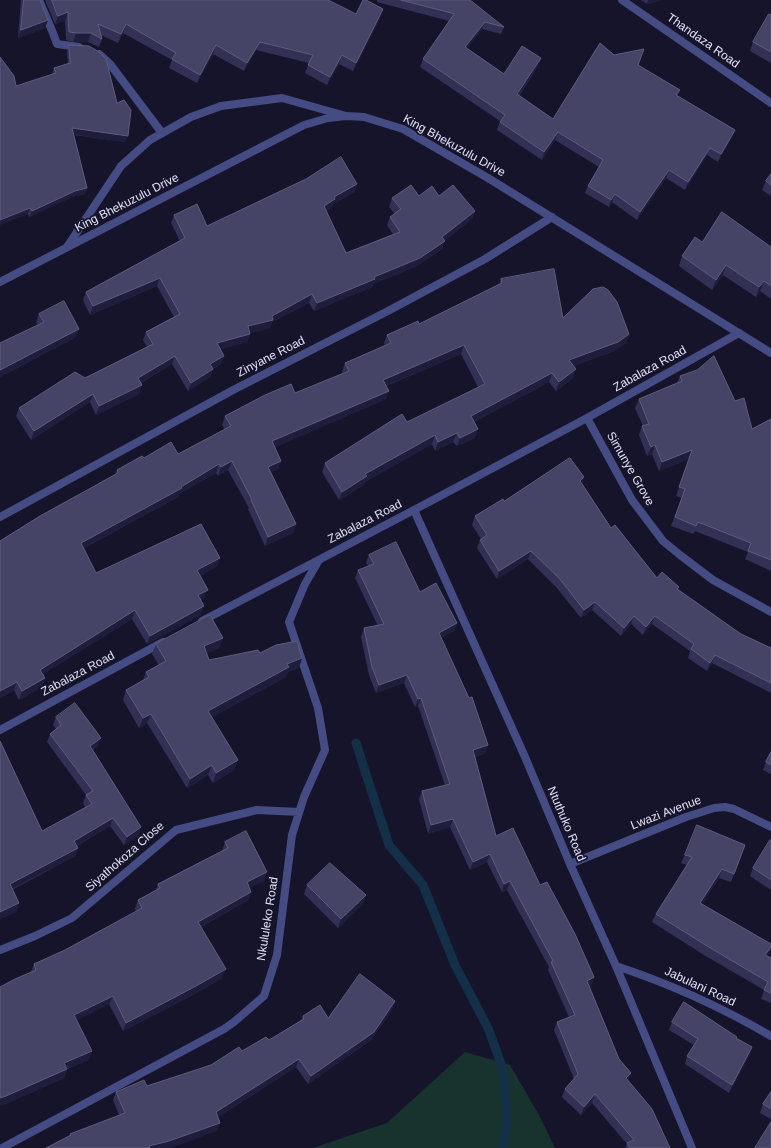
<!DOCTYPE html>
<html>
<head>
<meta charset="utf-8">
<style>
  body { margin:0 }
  canvas { display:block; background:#15142a }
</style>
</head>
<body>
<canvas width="771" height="1148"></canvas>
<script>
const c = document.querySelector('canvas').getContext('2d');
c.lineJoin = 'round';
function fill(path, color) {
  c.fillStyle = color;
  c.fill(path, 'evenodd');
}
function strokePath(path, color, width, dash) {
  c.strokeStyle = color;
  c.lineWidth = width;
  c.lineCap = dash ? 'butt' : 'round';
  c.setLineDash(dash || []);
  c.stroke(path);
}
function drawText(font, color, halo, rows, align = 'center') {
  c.font = font + ' Helvetica,sans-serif';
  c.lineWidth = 3.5;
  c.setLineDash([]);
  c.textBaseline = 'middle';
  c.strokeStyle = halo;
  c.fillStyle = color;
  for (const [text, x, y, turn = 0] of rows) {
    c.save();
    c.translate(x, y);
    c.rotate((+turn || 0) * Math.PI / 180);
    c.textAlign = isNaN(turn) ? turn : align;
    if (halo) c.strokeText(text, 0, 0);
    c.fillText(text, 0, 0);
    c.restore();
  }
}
const green = new Path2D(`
  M 465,1052 L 510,1065 L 539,1115 L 555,1148 L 313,1148 L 387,1123 Z`);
const stream = new Path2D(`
  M 356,743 L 389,845 L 423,885 L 455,965 L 488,1028 L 503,1069 L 507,1122 L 503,1148`);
const service = new Path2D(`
  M 67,247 L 121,166 L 150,140 L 191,117 L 221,106 L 282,98 L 346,116`);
const minor = new Path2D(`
  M 39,0 C 45,15 52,29 57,44 L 79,47
  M 622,0 L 771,103
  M 99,54 L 110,64 L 162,133
  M 587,418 L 632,500 L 663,541 L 680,555 L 713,580 L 771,612
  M 414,510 L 525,757 L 570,864 L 616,966 L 692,1148
  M 0,517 L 235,389 L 388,311 L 485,259 L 552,217
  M 202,621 L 414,510 L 587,418 L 739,333
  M 0,730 L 163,642
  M 570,864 L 686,817 L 714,808 L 725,807 L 734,809 L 771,827
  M 0,950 L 35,936 L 72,918 L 176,830 L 257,810 L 299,812
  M 616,966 C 671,984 721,1007 771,1036
  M 2,1148 L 224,1029 L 234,1022 L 264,996 L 277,955 L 292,835 L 304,797 L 325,750 L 318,708 L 289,622 L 305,584 L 319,560`);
const tertiary = new Path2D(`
  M 0,282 L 304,125 L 328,118 L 346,116 L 364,117 L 403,129 L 488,178 L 771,353`);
const wall = new Path2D(`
  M 21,0 L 40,0 L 48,20 L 45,28 L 18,38 Z
  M 45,0 L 328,0 L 356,14 L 380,18 L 353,71 L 339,64 L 327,85 L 305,73 L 309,63 L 256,50 L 244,71 L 213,54 L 197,83 L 169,68 L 172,60 L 123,33 L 118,43 L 101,35 L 102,39 L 99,47 L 88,42 L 73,42 L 66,40 L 65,21 L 55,24 Z
  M 377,0 L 470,0 L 504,27 L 501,34 L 482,29 L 467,48 L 504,74 L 541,58 L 538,66 L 519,96 L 553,119 L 614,55 L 638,65 L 680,90 L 677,96 L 735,130 L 732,137 L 718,162 L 707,155 L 685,190 L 666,178 L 637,220 L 612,202 L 609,207 L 585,193 L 588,186 L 599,167 L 555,140 L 542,160 L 497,130 L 500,121 L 420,67 L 423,59 L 449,21 L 377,2 Z
  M 641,0 L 661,0 L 647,4 Z
  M 771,15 L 771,63 L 750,51 L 753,42 Z
  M 69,45 L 125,142 L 74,135 L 87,188 L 85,194 L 72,197 L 29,217 L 28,214 L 16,86 L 52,74 L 54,68 L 68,64 L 67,52 Z
  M 771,174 L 771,196 L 762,190 L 766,181 Z
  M 357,184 L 354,192 L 334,204 L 332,207 L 326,211 L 346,253 L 393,234 L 387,225 L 390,217 L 395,214 L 389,207 L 392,198 L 419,196 L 439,196 L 475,211 L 472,219 L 444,241 L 442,249 L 417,266 L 373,284 L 372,287 L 314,311 L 309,303 L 272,322 L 270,328 L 250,333 L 247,342 L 221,349 L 224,356 L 221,364 L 213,369 L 210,377 L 188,391 L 172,364 L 141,383 L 139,394 L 96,415 L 90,402 L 31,440 L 16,416 L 19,408 L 85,378 L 147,347 L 143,340 L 146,332 L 174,317 L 157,286 L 90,315 L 83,300 L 86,292 L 180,241 L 171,223 L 174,215 L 207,226 Z
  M 702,242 L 771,247 L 771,299 L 760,291 L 756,297 L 723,275 L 712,290 L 679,266 L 682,256 Z
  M 501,279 L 563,318 L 629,334 L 626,343 L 614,351 L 574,366 L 573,378 L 556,391 L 549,382 L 474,422 L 475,438 L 457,446 L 453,442 L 435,451 L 432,444 L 365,482 L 364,485 L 339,500 L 322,472 L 325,463 L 478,387 L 461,354 L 386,386 L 386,399 L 275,447 L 281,461 L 278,469 L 271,472 L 296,524 L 293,533 L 265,546 L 248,509 L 249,508 L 228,470 L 218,476 L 216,473 L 179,494 L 178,497 L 84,548 L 96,573 L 220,558 L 217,566 L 200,576 L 204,598 L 201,600 L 201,615 L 147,644 L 132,619 L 43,674 L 45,678 L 42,687 L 19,700 L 14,690 L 0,698 L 115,474 L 117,470 L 144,458 L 178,454 L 225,430 L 222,425 L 225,416 L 295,393 L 343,373 L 342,372 L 345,363 L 385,345 L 384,343 L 387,335 L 419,324 L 499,284 Z
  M 39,314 L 76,337 L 0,377 L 0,343 L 38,325 L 36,322 Z
  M 680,376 L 735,401 L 752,429 L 771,419 L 771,571 L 745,559 L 748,552 L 695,531 L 693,534 L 671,526 L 682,498 L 676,496 L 689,459 L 659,471 L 652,454 L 647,456 L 639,435 L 642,426 L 643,426 L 635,408 L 639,399 L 677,383 Z
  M 584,477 L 582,483 L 611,528 L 657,578 L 679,587 L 678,589 L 741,634 L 771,648 L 771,693 L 712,663 L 707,671 L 688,658 L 690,651 L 652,624 L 643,635 L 631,624 L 621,636 L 592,610 L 581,618 L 556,587 L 528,559 L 497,579 L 477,548 L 480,540 L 481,539 L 472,525 L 475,516 L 504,501 Z
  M 369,555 L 420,592 L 457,623 L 454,631 L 441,638 L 488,745 L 485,753 L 475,757 L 496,836 L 540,885 L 594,977 L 591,986 L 589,987 L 619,1059 L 631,1073 L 628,1081 L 670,1148 L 625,1148 L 627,1144 L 592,1103 L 581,1115 L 562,1097 L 565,1089 L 574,1079 L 554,1030 L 557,1022 L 569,1017 L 548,970 L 549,967 L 507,890 L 502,892 L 487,862 L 470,870 L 450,827 L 428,834 L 419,799 L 422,791 L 445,785 L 418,706 L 415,707 L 404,683 L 376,693 L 369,675 L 361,637 L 364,628 L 378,626 L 355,578 L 358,570 L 368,566 L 366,563 Z
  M 223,638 L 219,648 L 207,653 L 209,660 L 260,653 L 302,658 L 299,668 L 288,672 L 286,677 L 212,717 L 238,760 L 234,770 L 213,783 L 208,775 L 187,788 L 147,723 L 139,728 L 123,700 L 126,690 L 143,680 L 146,672 L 159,665 L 152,654 L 156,644 Z
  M 56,717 L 98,746 L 93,750 L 141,827 L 138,836 L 124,845 L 110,826 L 77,846 L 78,848 L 75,856 L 12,890 L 19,903 L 16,912 L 0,919 L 0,741 L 42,831 L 85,807 L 83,803 L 86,795 L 47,742 L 50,734 L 56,729 L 53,725 Z
  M 771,752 L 771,774 L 763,770 L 766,762 Z
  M 771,840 L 771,890 L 750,876 L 753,868 Z
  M 225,842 L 264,881 L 249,887 L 251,892 L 248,900 L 201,927 L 222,978 L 193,995 L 123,1031 L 109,1004 L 77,1020 L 92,1051 L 88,1060 L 67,1069 L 64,1078 L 3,1105 L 31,972 L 34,964 L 65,950 L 136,912 L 135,908 L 138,900 L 156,890 L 158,884 L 222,851 Z
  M 745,845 L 731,882 L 719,878 L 702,904 L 771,944 L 771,949 L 767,956 L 771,958 L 771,1003 L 761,999 L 764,990 L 704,955 L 652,922 L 656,914 L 687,865 L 681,863 L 685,855 Z
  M 307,885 L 366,895 L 363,904 L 338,928 L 304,894 Z
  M 392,1010 L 371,1040 L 308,1084 L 296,1067 L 218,1117 L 217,1131 L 69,1136 L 70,1134 L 119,1115 L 113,1100 L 116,1092 L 147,1086 L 211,1065 L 242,1051 L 269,1040 L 301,1020 L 303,1016 L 328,1018 Z
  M 672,1022 L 737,1038 L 750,1054 L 729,1093 L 685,1064 L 687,1056 L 694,1045 L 669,1030 Z
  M 771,1092 L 771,1119 L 760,1113 L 763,1104 Z`);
const shadedWall = new Path2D(`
  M 648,0 L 661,0 L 647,4 Z
  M 383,9 L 380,18 L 353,71 L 356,63 Z
  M 68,12 L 65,21 L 55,24 L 58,16 Z
  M 48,20 L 45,28 L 18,38 L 21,30 Z
  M 485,22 L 482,29 L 462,55 L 465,47 Z
  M 126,24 L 123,33 L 118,43 L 121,34 Z
  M 76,33 L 91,33 L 88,42 L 73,42 Z
  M 260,42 L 256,50 L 244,71 L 247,63 Z
  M 216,45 L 213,54 L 197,83 L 200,75 Z
  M 342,55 L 339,64 L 327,85 L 330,77 Z
  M 541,58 L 538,66 L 514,102 L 517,94 Z
  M 72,128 L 128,136 L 125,142 L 70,134 Z
  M 735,130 L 732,137 L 718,162 L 721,154 Z
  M 558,132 L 555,140 L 542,160 L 544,152 Z
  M 710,148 L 707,155 L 685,190 L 688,182 Z
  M 669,170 L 666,178 L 637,220 L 640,212 Z
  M 357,184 L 354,192 L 334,204 L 332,207 L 321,214 L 324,206 L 334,197 Z
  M 87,188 L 85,194 L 72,197 L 29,217 L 32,211 L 75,191 Z
  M 615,194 L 612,202 L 609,207 L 611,200 Z
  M 30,208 L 28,214 L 0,225 L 0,220 Z
  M 475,211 L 472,219 L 444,241 L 442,249 L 417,266 L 373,284 L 372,287 L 314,311 L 317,303 L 374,277 Z
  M 726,265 L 723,275 L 712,290 L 716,280 Z
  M 160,278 L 157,286 L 90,315 L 93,306 Z
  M 764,281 L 760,291 L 756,297 L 759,287 Z
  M 312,294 L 309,303 L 272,322 L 270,328 L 245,335 L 248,326 L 272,316 Z
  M 79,329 L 76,337 L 0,377 L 0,370 Z
  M 250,334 L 247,342 L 214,351 L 217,343 Z
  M 629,334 L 626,343 L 614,351 L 566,369 L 569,360 Z
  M 464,345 L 461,354 L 380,388 L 383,380 Z
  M 175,356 L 172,364 L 135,386 L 138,378 Z
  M 224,356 L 221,364 L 207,372 L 210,364 Z
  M 213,369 L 210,377 L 188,391 L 191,383 Z
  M 576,369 L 573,378 L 556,391 L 559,382 Z
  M 552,373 L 549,382 L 468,425 L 471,416 Z
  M 142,385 L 139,394 L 96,415 L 99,406 Z
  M 389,391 L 386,399 L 269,450 L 272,441 Z
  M 93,394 L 90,402 L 31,440 L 34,431 Z
  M 478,429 L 475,438 L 457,446 L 460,438 Z
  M 457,433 L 453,442 L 435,451 L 438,442 Z
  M 435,435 L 432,444 L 365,482 L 364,485 L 339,500 L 342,492 L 365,474 Z
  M 655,445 L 652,454 L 647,456 L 651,447 Z
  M 692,450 L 689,459 L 659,471 L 662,462 Z
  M 232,461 L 228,470 L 218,476 L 221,467 Z
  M 281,461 L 278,469 L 265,475 L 268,467 Z
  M 219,464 L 216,473 L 179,494 L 178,497 L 78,551 L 81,543 Z
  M 584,477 L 581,486 L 580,481 Z
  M 296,524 L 293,533 L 265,546 L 268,537 Z
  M 531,551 L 528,559 L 497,579 L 499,571 Z
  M 220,558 L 217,566 L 194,579 L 197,570 Z
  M 208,590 L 204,598 L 195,603 L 198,595 Z
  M 595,602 L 592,610 L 581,618 L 584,610 Z
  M 204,606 L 201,615 L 147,644 L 150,636 Z
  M 135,610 L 132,619 L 37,678 L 40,670 Z
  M 634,616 L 631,624 L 621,636 L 624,628 Z
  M 655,616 L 652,624 L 643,635 L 646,627 Z
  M 457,623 L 454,631 L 436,641 L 439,633 Z
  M 223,638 L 219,648 L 201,656 L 204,646 Z
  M 715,655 L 712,663 L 707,671 L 710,663 Z
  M 302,658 L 299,668 L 288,672 L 286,677 L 205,721 L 208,711 L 287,664 Z
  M 407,675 L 404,683 L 376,693 L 379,685 Z
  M 45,678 L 42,687 L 19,700 L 22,691 Z
  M 17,682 L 14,690 L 0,698 L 0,691 Z
  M 421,698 L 418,706 L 415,707 L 418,699 Z
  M 151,714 L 147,723 L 139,728 L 143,718 Z
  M 101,738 L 98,746 L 87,754 L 90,746 Z
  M 488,745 L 485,753 L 470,758 L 473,750 Z
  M 238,760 L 234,770 L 213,783 L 216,773 Z
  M 212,765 L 208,775 L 187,788 L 190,779 Z
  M 113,818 L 110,826 L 71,849 L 74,841 Z
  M 453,819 L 450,827 L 428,834 L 431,825 Z
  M 141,827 L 138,836 L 124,845 L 127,837 Z
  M 78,848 L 75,856 L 6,892 L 10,884 Z
  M 490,854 L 487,862 L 470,870 L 473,862 Z
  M 722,869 L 719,878 L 697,912 L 700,903 Z
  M 267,872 L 264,881 L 244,890 L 247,882 Z
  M 510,881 L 507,890 L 502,892 L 504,884 Z
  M 251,892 L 248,900 L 195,930 L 198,922 Z
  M 366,895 L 363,904 L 338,928 L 341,919 Z
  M 19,903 L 16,912 L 0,919 L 0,912 Z
  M 771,947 L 769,954 L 762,964 L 765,955 Z
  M 226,969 L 222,978 L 193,995 L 123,1031 L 126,1023 Z
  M 594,977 L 591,986 L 584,989 L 587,981 Z
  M 113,996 L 109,1004 L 71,1023 L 74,1015 Z
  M 395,1001 L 392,1010 L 371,1040 L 308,1084 L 311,1076 Z
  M 752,1047 L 750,1054 L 729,1093 L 732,1085 Z
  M 92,1051 L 88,1060 L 61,1071 L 64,1063 Z
  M 299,1059 L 296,1067 L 213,1120 L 216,1112 Z
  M 67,1069 L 64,1078 L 3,1105 L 0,1106 L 0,1098 Z
  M 631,1073 L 628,1082 L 626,1078 Z
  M 595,1094 L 592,1103 L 581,1115 L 584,1107 Z
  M 220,1123 L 217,1131 L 171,1148 L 148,1148 L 149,1146 Z`);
const building = new Path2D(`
  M 24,0 L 40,0 L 48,20 L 21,30 Z
  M 52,0 L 328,0 L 356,14 L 363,0 L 366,0 L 383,9 L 356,63 L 342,55 L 330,77 L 308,65 L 313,55 L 260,42 L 247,63 L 216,45 L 200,75 L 172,59 L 176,53 L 126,24 L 121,34 L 98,24 L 102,39 L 91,33 L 76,33 L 69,32 L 68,12 L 58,16 Z
  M 401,0 L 470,0 L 504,27 L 485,22 L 465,47 L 504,74 L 522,46 L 541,58 L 517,94 L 553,119 L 600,43 L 614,55 L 644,49 L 638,65 L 680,90 L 676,95 L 735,130 L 721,154 L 710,148 L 688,182 L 669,170 L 640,212 L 615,194 L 611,200 L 588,186 L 603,160 L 558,132 L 544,152 L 500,122 L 505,115 L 423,59 L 454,14 Z
  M 769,14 L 771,15 L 771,52 L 753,42 Z
  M 69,45 L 89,46 L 99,52 L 106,59 L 117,103 L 124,100 L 131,110 L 128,136 L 72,128 L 87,188 L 75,191 L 32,211 L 30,208 L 0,220 L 0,57 L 14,76 L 16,86 L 56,73 L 54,68 L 70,63 Z
  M 341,157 L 357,184 L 334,197 L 335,199 L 324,206 L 346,253 L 400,232 L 390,217 L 401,209 L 392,198 L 411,185 L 419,196 L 432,186 L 439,196 L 453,185 L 475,211 L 442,237 L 445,241 L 420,258 L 374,277 L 375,279 L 317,303 L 312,294 L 272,316 L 273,320 L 248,326 L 250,334 L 217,343 L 224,356 L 210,364 L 213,369 L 191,383 L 175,356 L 138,378 L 142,385 L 99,406 L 93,394 L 34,431 L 19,408 L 75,372 L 85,378 L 153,344 L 146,332 L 180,314 L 160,278 L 93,306 L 86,292 L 185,238 L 174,215 L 197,204 L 207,226 L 306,179 Z
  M 771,174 L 771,185 L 766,181 Z
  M 722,212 L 771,247 L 771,286 L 764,281 L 759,287 L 726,265 L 716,280 L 682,256 L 695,237 L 702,242 Z
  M 554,269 L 563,318 L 593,289 L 603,287 L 608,290 L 617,302 L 629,334 L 618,342 L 569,360 L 576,369 L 559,382 L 552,373 L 471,416 L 478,429 L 460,438 L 457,433 L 438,442 L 435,435 L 365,474 L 367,476 L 342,492 L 325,463 L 402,414 L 407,422 L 485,384 L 464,345 L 383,380 L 389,391 L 272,441 L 281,461 L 268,467 L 296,524 L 268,537 L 251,500 L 252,500 L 232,461 L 221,467 L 219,464 L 181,487 L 182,488 L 81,543 L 96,573 L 201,524 L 220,558 L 197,570 L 208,590 L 198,595 L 204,606 L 150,636 L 135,610 L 40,670 L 45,678 L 22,691 L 17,682 L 0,691 L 0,541 L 40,516 L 118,473 L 117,470 L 142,456 L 144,458 L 171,442 L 178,454 L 231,426 L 225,416 L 265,395 L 291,384 L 295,393 L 349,371 L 345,363 L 391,343 L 387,335 L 418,321 L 419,324 L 502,283 L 501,279 Z
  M 64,301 L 79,329 L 0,370 L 0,343 L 44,322 L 39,314 Z
  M 714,356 L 735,401 L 744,398 L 752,429 L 771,419 L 771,560 L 748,551 L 751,543 L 698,522 L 696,526 L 675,517 L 685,489 L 679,487 L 692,450 L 662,462 L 655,445 L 651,447 L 642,426 L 649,424 L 639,399 L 682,381 L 680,376 L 697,370 Z
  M 570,458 L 584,477 L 580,481 L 611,528 L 615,525 L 657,578 L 662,572 L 679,587 L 677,589 L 741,634 L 771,648 L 771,683 L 715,655 L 710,663 L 691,649 L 694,644 L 655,616 L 646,627 L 634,616 L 624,628 L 595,602 L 584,610 L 559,578 L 531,551 L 499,571 L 480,540 L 487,535 L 475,516 L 503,499 L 504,501 Z
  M 396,542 L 420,592 L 436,583 L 457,623 L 439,633 L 469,698 L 472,697 L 488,745 L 473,750 L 496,836 L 513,828 L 540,885 L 547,882 L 575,934 L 594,977 L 587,981 L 619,1059 L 631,1073 L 626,1078 L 652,1109 L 670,1148 L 630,1148 L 627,1143 L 634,1140 L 595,1094 L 584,1107 L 565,1089 L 578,1074 L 557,1022 L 575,1015 L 551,962 L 553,961 L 510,881 L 504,884 L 490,854 L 473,862 L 453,819 L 431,825 L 422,791 L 450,784 L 421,698 L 418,699 L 407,675 L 379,685 L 372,667 L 364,628 L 384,624 L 358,570 L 374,564 L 369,555 Z
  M 210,615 L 223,638 L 204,646 L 209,660 L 258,650 L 260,653 L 276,645 L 297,641 L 302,658 L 287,664 L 289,667 L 208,711 L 238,760 L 216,773 L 212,765 L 190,779 L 151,714 L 143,718 L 126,690 L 149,677 L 146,672 L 166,661 L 156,644 Z
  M 75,703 L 101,738 L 90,746 L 141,827 L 127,837 L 113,818 L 74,841 L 78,848 L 10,884 L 19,903 L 0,912 L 0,741 L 42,831 L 92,804 L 86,795 L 93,791 L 50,734 L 61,725 L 56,717 Z
  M 771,752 L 771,765 L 766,762 Z
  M 697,825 L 745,845 L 734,874 L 722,869 L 700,903 L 771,944 L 771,947 L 765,955 L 771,958 L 771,993 L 764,990 L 768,982 L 707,946 L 656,914 L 692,857 L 685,855 Z
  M 246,831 L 267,872 L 247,882 L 251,892 L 198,922 L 226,969 L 196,986 L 126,1023 L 113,996 L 74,1015 L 92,1051 L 64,1063 L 67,1069 L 6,1096 L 0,1098 L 0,987 L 15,979 L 36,970 L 34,964 L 65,950 L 142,908 L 138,900 L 160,888 L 158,884 L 228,848 L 225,842 Z
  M 770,840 L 771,840 L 771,880 L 753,868 Z
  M 330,863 L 366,895 L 341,919 L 307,885 Z
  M 360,974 L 395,1001 L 374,1032 L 311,1076 L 299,1059 L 216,1112 L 220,1123 L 169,1141 L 149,1146 L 150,1148 L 46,1148 L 71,1135 L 70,1134 L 125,1113 L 116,1092 L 144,1080 L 147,1086 L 211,1065 L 239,1047 L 242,1051 L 266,1037 L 269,1040 L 304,1019 L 303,1016 L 320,1005 L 328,1018 Z
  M 684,1002 L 737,1037 L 736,1038 L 752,1047 L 732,1085 L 687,1056 L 698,1039 L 672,1022 Z
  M 771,1092 L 771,1109 L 763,1104 Z
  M 771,1122 L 771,1148 L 755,1148 Z`);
const streetNames = [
  ["Thandaza Road",703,41,35],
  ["King Bhekuzulu Drive",454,146,29],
  ["King Bhekuzulu Drive",127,203,-27],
  ["Zinyane Road",271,357,-27],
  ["Zabalaza Road",650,369,-29],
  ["Simunye Grove",630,469,60],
  ["Zabalaza Road",365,522,-27],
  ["Zabalaza Road",78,674,-28],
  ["Lwazi Avenue",666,813,-21],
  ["Ntuthuko Road",566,824,67],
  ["Siyathokoza Close",125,857,-41],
  ["Nkululeko Road",268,919,-81],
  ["Jabulani Road",700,987,25]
];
fill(green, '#18332e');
strokePath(stream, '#142f48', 9);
strokePath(service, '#454b83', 8);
strokePath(minor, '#454b83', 8);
strokePath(tertiary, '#454b83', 8);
fill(wall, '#323055');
fill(shadedWall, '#1f1d3c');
fill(building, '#454366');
strokePath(building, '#5d5c7e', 1);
drawText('12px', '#e1e1fb', '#15142a', streetNames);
</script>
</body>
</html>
